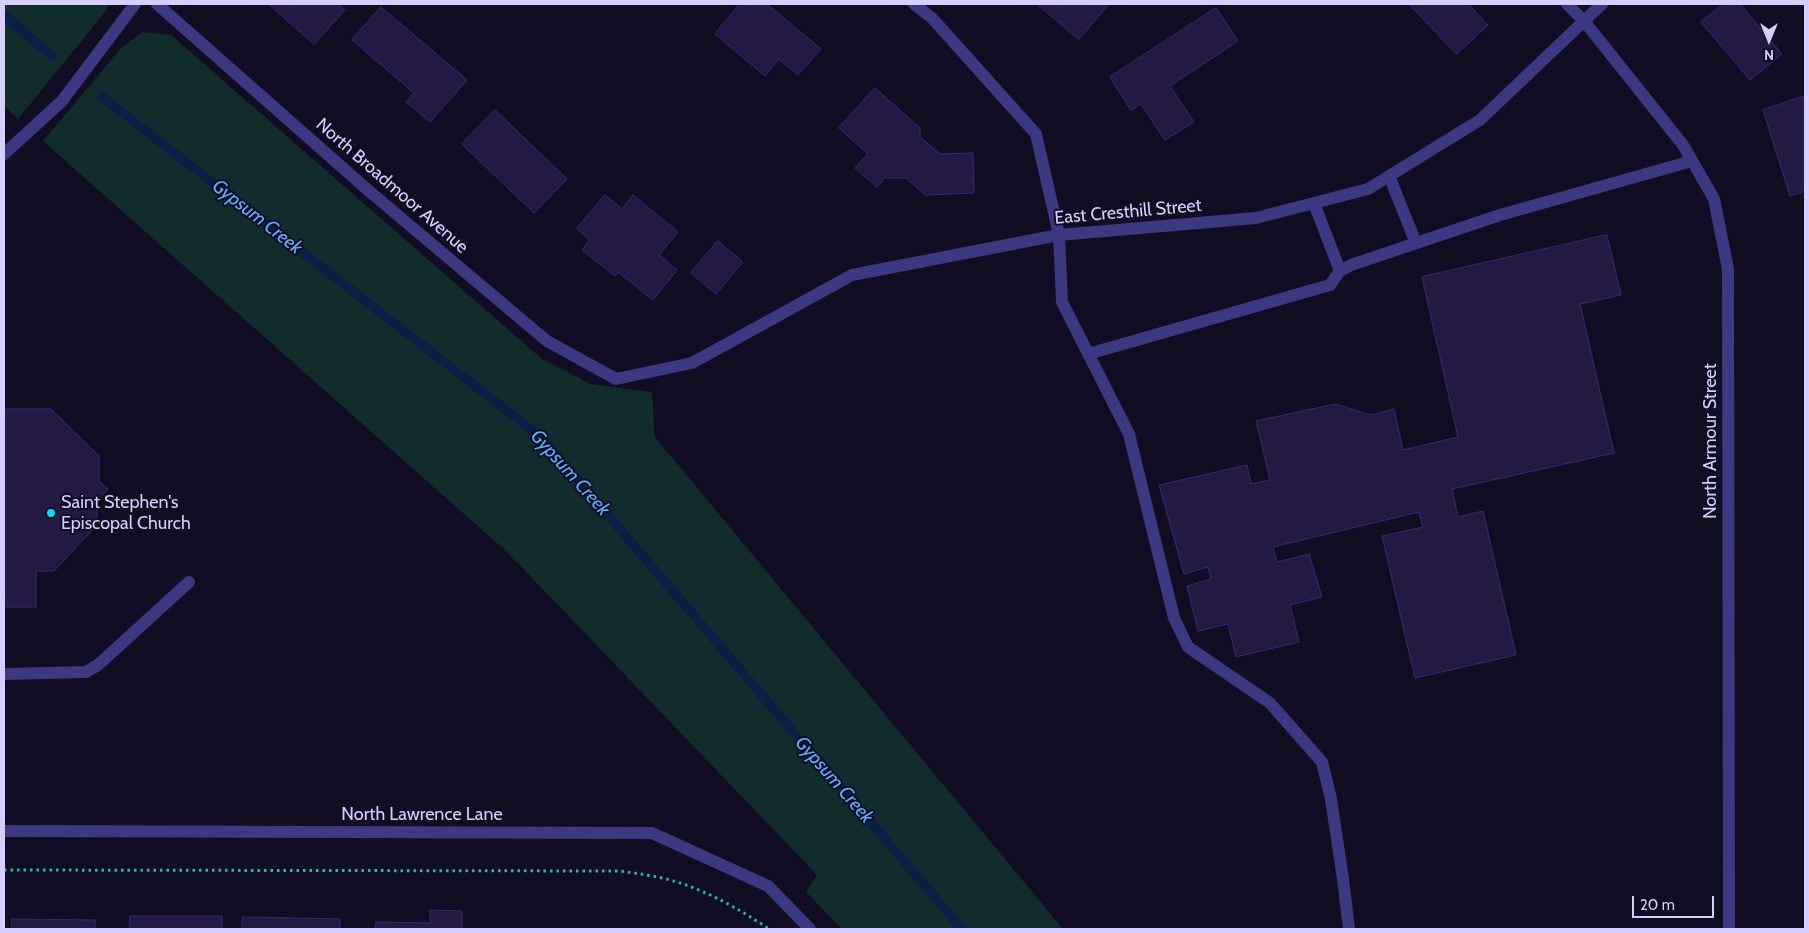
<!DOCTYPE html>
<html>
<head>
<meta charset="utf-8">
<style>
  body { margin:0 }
  #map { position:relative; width:1809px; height:933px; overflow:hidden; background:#110d22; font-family:Cabin,sans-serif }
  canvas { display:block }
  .frame { position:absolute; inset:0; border:5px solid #d5ceff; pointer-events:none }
  .north { position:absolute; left:1744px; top:15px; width:50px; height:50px; -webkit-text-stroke:4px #110d22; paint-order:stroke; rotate:180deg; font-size:14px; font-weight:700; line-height:20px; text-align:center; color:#d5ceff }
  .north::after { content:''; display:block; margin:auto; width:18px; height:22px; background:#d5ceff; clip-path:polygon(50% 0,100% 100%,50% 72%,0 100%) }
  .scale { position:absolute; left:1632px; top:896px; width:82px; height:22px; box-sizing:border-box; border:2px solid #d5ceff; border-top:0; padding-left:6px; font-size:15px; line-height:18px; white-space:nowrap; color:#d5ceff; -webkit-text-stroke:4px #110d22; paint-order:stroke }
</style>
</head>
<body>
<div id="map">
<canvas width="1809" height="933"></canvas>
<div class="frame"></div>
<div class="north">N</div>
<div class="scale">20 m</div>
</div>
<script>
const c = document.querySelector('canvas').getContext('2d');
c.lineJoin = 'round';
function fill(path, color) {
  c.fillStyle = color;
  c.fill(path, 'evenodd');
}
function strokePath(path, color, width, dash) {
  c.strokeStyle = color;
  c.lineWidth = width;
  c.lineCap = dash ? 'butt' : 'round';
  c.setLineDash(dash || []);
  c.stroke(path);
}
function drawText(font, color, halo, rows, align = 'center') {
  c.font = font + ' Cabin,sans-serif';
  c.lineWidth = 4;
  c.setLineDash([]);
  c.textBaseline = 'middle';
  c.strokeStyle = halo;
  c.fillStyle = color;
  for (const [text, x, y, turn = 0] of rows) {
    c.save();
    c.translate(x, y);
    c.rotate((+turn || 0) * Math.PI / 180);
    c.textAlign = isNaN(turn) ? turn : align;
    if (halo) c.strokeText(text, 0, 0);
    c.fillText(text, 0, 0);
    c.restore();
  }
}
const green = new Path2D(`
  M 4,4 L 108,4 L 106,11 L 18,119 L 4,106 Z
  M 143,32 L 171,35 L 542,359 L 591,384 L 652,392 L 655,437 L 1063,929 L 842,929 L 806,892 L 817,875 L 507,552 L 43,141 L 122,47 Z`);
const stream = new Path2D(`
  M 4,15 L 52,56
  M 102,97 L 541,437 L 962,929`);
const building = new Path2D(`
  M 269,4 L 338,4 L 345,10 L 314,44 Z
  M 740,4 L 767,4 L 821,49 L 798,75 L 779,59 L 765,76 L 715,34 Z
  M 1037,4 L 1109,4 L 1079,39 Z
  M 1409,4 L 1468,4 L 1488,25 L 1457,54 Z
  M 1724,4 L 1740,4 L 1782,54 L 1750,80 L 1701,22 Z
  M 381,7 L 467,80 L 430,122 L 406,102 L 414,93 L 352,40 Z
  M 1216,8 L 1238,41 L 1170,86 L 1194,122 L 1165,140 L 1141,104 L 1131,110 L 1110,77 Z
  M 875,88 L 920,128 L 920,137 L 940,154 L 973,153 L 974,193 L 925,195 L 906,178 L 885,178 L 877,187 L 855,168 L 868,154 L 839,128 Z
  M 1805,96 L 1805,191 L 1790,196 L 1763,110 Z
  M 495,110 L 567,179 L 534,213 L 462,144 Z
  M 605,195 L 622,209 L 633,195 L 678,232 L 659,255 L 677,270 L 653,300 L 618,272 L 615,276 L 582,250 L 590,240 L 577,229 Z
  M 1607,235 L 1621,295 L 1580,304 L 1614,453 L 1452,489 L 1458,517 L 1483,511 L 1516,655 L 1415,678 L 1382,536 L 1423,527 L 1419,512 L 1273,547 L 1277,562 L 1309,554 L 1322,597 L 1290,605 L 1299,642 L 1236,657 L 1228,624 L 1198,631 L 1187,586 L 1211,579 L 1208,567 L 1184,574 L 1159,485 L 1247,465 L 1251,484 L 1270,480 L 1256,421 L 1335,404 L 1371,415 L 1394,409 L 1403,450 L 1458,437 L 1422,277 Z
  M 718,241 L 743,262 L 716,294 L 691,273 Z
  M 4,409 L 51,409 L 99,456 L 99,482 L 108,489 L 97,501 L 97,525 L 54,571 L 36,571 L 36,607 L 4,607 Z
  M 430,910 L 462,911 L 462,929 L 375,929 L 376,922 L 430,923 Z
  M 130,916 L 222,916 L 222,929 L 130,929 Z
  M 243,917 L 340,919 L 340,929 L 242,929 Z
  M 12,919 L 95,920 L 95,929 L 12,929 Z`);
const path = new Path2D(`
  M 4,870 L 620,871 C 634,873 648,875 662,878 C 701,887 736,907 769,929`);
const service = new Path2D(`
  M 1389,176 L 1416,243
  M 1314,203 L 1340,271
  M 1059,235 L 1062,302 L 1129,434 L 1174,618 L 1188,647 L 1270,703 L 1322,762 L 1331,799 L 1343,879 L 1349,929
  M 1088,354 L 1330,285 L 1340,271 L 1351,265 L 1500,215 L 1692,161
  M 4,674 L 86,672 L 98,665 L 189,582`);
const minor = new Path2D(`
  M 157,4 L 369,191 L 547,341 L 616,379 L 692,363 L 852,275 L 1059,235 L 1256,218 L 1368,189 L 1480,120 L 1602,4
  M 914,4 L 932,18 L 1036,134 L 1059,235
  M 1567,4 L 1584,21 L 1683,145 L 1714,199 L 1728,269 L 1729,929
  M 4,154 L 62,101 L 135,4
  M 4,831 L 652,833 L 768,886 L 810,929`);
const markers = [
  [51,513,5,"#00dbf9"]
];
const streetNames = [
  ["North Broadmoor Avenue",392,186,41],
  ["East Cresthill Street",1128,212,-5],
  ["North Armour Street",1711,441,-90],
  ["North Lawrence Lane",422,815]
];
const poiNames = [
  ["Saint Stephen's",61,503],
  ["Episcopal Church",61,524]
];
const waterNames = [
  ["Gypsum Creek",257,217,38],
  ["Gypsum Creek",570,473,48],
  ["Gypsum Creek",834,780,49]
];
fill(green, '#102c2c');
strokePath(stream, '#0b1e43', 9);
fill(building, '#231943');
strokePath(building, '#3a2b6f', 1);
strokePath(path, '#2db4af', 3, [2.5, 4]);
strokePath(service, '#3c3881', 12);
strokePath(minor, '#3c3881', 12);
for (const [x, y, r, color] of markers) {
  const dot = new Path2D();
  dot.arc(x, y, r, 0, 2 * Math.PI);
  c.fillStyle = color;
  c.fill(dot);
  strokePath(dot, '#110d22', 2);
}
drawText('18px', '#d5ceff', '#110d22', streetNames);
drawText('18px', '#d5ceff', '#110d22', poiNames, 'left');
drawText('italic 19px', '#5cb0ff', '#110d22', waterNames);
</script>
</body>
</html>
